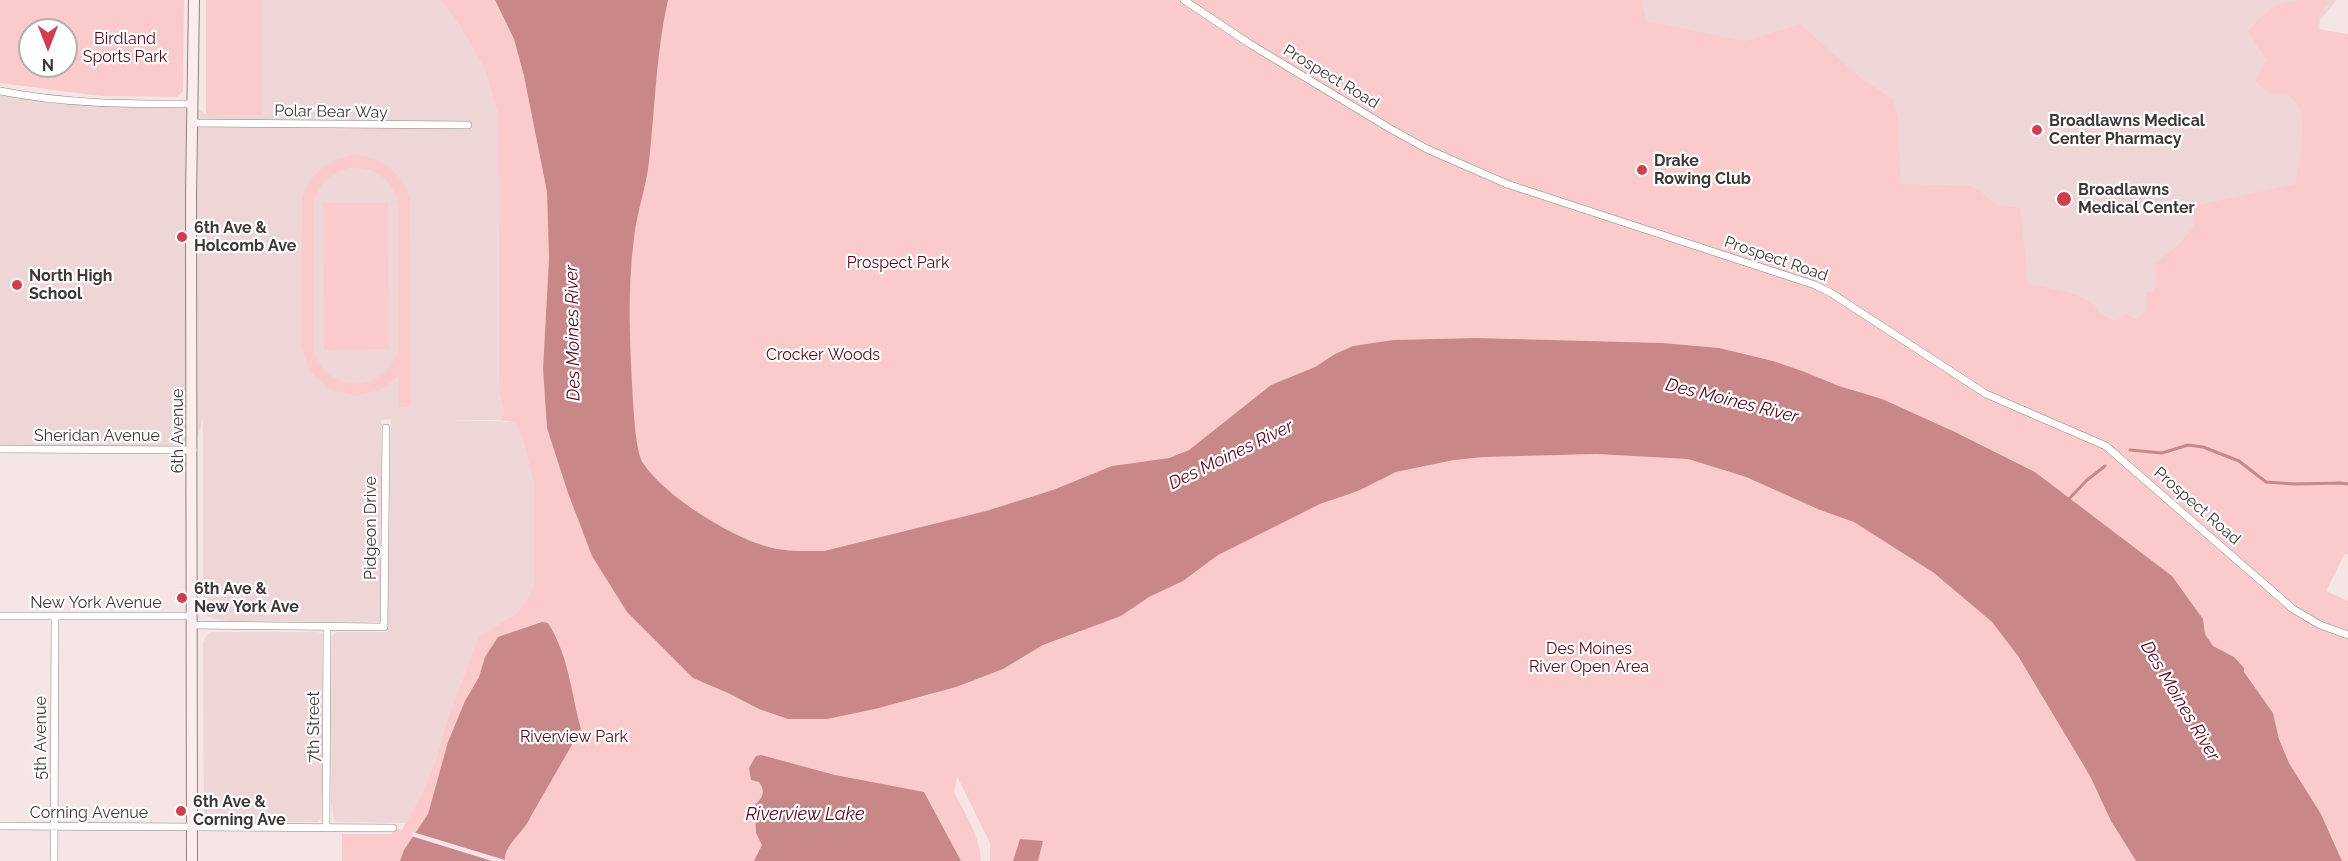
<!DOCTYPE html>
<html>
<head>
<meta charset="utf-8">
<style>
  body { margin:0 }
  #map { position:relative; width:2348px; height:861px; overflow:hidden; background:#f5e5e5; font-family:Raleway,sans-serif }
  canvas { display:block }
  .north { position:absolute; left:18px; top:18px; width:60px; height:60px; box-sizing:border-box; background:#fff; border:2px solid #b1afaf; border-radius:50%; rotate:180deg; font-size:16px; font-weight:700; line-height:24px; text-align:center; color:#3d3737 }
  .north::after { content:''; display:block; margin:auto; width:21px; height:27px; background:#cf3f4f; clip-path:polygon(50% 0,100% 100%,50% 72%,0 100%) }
</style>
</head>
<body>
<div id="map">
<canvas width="2348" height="861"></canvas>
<div class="north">N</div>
</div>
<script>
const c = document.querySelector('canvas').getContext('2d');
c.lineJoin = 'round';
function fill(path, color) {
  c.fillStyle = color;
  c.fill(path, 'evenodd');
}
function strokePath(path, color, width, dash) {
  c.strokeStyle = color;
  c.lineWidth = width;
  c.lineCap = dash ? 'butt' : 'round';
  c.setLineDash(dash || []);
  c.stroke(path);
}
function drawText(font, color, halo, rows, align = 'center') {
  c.font = font + ' Raleway,sans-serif';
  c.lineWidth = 4.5;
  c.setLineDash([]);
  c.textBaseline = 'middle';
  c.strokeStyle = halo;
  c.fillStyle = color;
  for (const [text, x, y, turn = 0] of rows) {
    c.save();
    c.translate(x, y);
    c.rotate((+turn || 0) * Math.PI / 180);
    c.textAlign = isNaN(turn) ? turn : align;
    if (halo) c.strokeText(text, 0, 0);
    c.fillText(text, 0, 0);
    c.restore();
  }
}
const built = new Path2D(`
  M 262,0 L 441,0 L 460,26 L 485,70 L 498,116 L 499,391 L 504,414 L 498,420 L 451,420 L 514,422 L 522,436 L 534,485 L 534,583 L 529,596 L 517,613 L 479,636 L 448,717 L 434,765 L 423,791 L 406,823 L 337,822 L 334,819 L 331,802 L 332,636 L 337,632 L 388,632 L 391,419 L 381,420 L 380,622 L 231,621 L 214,619 L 206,616 L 203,606 L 203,420 L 193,450 L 0,449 L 0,91 L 43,98 L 193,104 L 206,115 L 262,114 Z
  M 1477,0 L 2337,0 L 2320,20 L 2311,349 L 2095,389 Z
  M 211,632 L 318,632 L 322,634 L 322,789 L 321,818 L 318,822 L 219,822 L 209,821 L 204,817 L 203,643 L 206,636 Z`);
const green = new Path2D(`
  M 0,0 L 184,0 L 183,91 L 177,97 L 101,96 L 0,83 ZM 30,30 L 66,30 L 66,66 L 30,66 Z
  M 206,0 L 262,0 L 262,115 L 206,115 Z
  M 441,0 L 495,0 L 514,39 L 524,76 L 547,192 L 549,258 L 543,369 L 547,428 L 580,525 L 627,612 L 693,678 L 728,693 L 759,709 L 920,698 L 1003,669 L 1043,645 L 1121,616 L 1149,597 L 1183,581 L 1217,555 L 1320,504 L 1358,491 L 1396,472 L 1454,460 L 1484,457 L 1596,454 L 1688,459 L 1746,477 L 1820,510 L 1854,521 L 1934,573 L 1992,622 L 2018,656 L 2090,776 L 2111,821 L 2136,861 L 990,861 L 990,843 L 957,776 L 954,792 C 966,816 979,834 981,861 L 342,861 L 342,834 L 392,834 L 393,828 L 402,830 L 423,791 L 434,765 L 448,717 L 479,636 L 517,613 L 529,596 L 534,583 L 534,485 L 522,436 L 514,422 L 498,420 L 504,414 L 499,391 L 498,116 L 485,70 L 460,26 Z
  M 668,0 L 1642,0 L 1646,21 L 1745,41 L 1800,24 L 1859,77 L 1894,100 L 1898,119 L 1901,184 L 1972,186 L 1998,205 L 2020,208 L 2028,284 C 2047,288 2068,290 2085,299 C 2098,307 2098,316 2116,321 L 2125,314 L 2137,319 L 2147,310 L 2146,292 L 2153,292 L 2156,280 L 2155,264 L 2178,245 L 2194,227 L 2194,206 L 2295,184 C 2299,171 2305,124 2301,112 C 2299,104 2292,99 2286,93 L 2270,94 L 2255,80 L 2267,60 L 2248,32 C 2274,0 2283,0 2325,0 L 2328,2 L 2318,18 L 2318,29 L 2348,34 L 2348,554 L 2344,555 L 2326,591 L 2348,601 L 2348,861 L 2342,861 L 2321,814 L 2289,763 L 2279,739 L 2273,713 L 2234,657 L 2213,646 L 2205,634 L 2203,619 L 2172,576 L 2035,472 L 1955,432 L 1881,399 L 1839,386 L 1773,361 L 1719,348 L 1663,343 L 1477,338 L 1393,340 L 1353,346 L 1335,354 L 1315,367 L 1271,385 L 1189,450 L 1169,458 L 1112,466 L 1053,490 L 986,511 L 824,551 C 805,551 784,552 765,546 C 726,534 667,497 643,463 C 636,453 634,414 633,401 C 630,346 627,292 634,238 C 637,212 646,188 649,162 C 655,108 656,53 668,0 Z
  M 356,155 C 383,158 402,173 410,199 L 411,407 L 399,407 L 399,376 L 382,389 L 356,396 L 329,389 L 309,370 L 301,344 L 302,199 C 310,173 329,158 356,155 ZM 349,168 C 376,165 396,182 399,209 L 398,350 C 383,398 319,393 313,343 L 314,202 C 319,184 330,173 349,168 Z
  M 323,203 L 388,203 L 389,349 L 324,350 Z`);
const water = new Path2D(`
  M 495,0 L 668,0 C 656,53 655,108 649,162 C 646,188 637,212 634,238 C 627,292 630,346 633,401 C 634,414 636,453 643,463 C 665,496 728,535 765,546 C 784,552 805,551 824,551 L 986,511 L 1053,490 L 1112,466 L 1169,458 L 1189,450 L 1271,385 L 1315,367 L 1335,354 L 1353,346 L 1393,340 L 1477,338 L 1663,343 L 1719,348 L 1773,361 L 1802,371 L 1839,386 L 1882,399 L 1955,432 L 2035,472 L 2172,576 L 2203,619 L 2205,634 L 2213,646 L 2234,657 L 2244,668 L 2244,672 L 2273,713 L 2279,739 L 2289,763 L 2321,814 L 2342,861 L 2136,861 L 2111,821 L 2090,776 L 2018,656 L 1992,622 L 1934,573 L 1854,522 L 1820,510 L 1746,477 L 1688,459 L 1596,454 L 1484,457 L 1454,460 L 1396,472 L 1358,491 L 1320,504 L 1218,555 L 1183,581 L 1149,597 L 1121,616 L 1043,645 L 1003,669 L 956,687 L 875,709 L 827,719 L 788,719 L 759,709 L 728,693 L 693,678 L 627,612 L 592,556 L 568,493 L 547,428 L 543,369 L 549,258 L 547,192 L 524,76 L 514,39 Z
  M 542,622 L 548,623 C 569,656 571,693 581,729 L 531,816 C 525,832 503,845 505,861 L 400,861 L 404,850 L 428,814 L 448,742 L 465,701 L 479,677 L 485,657 L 498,637 Z
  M 761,755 L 835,775 L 924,792 L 961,861 L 754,861 L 762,845 L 756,833 L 755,805 C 763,797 766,792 759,782 L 751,780 L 749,768 L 756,756 Z
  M 1020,839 L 1043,841 L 1038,861 L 1013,861 Z`);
const pier = new Path2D(`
  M 413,832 L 508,861 L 492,861 L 411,836 Z`);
const stream = new Path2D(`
  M 2130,450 L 2162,453 L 2188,445 L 2203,447 L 2239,461 L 2266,482 L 2295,484 L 2341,483 L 2348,484
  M 2067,501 L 2087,480 L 2105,466`);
const street = new Path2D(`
  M 1184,0 L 1250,44 L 1389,128 L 1427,149 L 1507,184 L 1815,285 L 1831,293 L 1986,394 L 2106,446 L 2293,609 L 2320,625 L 2348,635
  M 0,91 C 64,104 128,104 193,104
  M 193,123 L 468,125
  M 0,449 L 193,450
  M 0,616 L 192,616
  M 192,625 L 384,627 L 386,428
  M 0,826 L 393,828
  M 326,828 L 327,627
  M 54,861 L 55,616`);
const secondary = new Path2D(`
  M 192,861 L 191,196 L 194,0`);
const markers = [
  [2037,130,6,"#cf3f4f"],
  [1642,170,6,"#cf3f4f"],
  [2064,199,8,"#cf3f4f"],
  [182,237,6,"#cf3f4f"],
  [17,285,6,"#cf3f4f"],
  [182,598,6,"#cf3f4f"],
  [181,811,6,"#cf3f4f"]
];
const parkNames = [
  ["Birdland",125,39],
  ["Sports Park",125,57],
  ["Prospect Park",898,263],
  ["Crocker Woods",823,355],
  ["Des Moines",1589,649],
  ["River Open Area",1589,667],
  ["Riverview Park",574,737]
];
const streetNames = [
  ["Prospect Road",1331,77,31],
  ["Polar Bear Way",331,112,1],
  ["Prospect Road",1776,259,19],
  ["6th Avenue",178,431,-90],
  ["Sheridan Avenue",97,436],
  ["Prospect Road",2197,506,41],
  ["Pidgeon Drive",371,528,-90],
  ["New York Avenue",96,603],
  ["7th Street",314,727,-90],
  ["5th Avenue",41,738,-90],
  ["Corning Avenue",89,813]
];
const poiNames = [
  ["Broadlawns Medical",2049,121],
  ["Center Pharmacy",2049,139],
  ["Drake",1654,161],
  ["Rowing Club",1654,179],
  ["Broadlawns",2078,190],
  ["Medical Center",2078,208],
  ["6th Ave &",194,228],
  ["Holcomb Ave",194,246],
  ["North High",29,276],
  ["School",29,294],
  ["6th Ave &",194,589],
  ["New York Ave",194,607],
  ["6th Ave &",193,802],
  ["Corning Ave",193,820]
];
const waterNames = [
  ["Des Moines River",573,333,-91],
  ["Des Moines River",1732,401,14],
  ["Des Moines River",1231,455,-26],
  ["Des Moines River",2180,701,59],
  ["Riverview Lake",805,815]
];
fill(built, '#efd6d6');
fill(green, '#fbcaca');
fill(water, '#c88889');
fill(pier, '#f5e5e5');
strokePath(stream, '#c88889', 3);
strokePath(street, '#908281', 8);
strokePath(secondary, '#908281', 12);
strokePath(street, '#fff', 7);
strokePath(secondary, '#fdecec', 10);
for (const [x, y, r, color] of markers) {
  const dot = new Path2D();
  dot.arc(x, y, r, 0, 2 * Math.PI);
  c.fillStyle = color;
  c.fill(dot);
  strokePath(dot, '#fff', 2);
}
drawText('16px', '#560615', '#fff', parkNames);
drawText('16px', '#3d3737', '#fff', streetNames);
drawText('bold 16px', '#3d3737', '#fff', poiNames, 'left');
drawText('italic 18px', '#570716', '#fff', waterNames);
</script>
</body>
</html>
